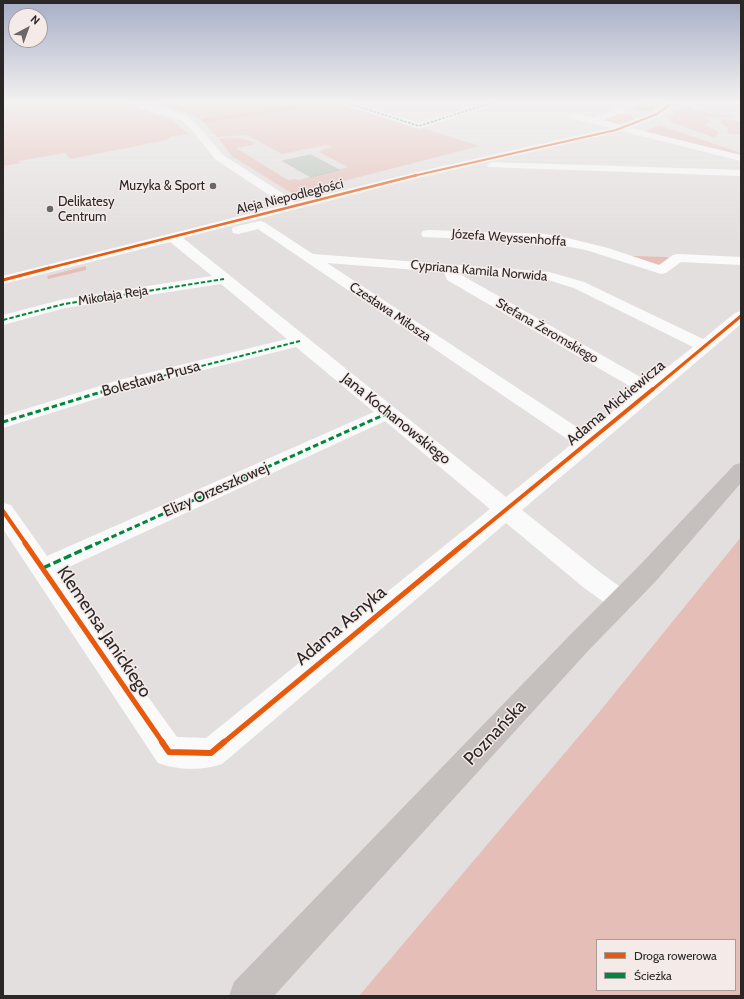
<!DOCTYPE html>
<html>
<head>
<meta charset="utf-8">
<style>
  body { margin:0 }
  #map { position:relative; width:744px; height:999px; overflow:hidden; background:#e4dfdf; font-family:Cabin,sans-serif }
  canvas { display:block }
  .frame { position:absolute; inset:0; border:4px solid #2b2726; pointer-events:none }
  .legend { position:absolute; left:596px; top:939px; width:140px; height:52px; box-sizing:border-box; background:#f4ebe9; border:1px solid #a49d9b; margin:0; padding:5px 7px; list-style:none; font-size:12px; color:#2b2726 }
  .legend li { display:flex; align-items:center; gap:8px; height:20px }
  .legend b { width:20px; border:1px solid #a49d9b }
  .north { position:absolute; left:8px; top:8px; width:40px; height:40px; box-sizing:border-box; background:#f4ebe9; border:1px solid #a49d9b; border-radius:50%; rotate:41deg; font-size:11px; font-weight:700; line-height:16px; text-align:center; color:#2b2726 }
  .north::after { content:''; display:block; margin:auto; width:14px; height:18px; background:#6c6767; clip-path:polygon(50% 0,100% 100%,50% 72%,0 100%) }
</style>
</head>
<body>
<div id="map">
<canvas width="744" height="999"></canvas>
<div class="frame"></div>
<ul class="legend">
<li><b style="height:5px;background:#e8590c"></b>Droga rowerowa</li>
<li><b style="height:5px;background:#00873e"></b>Ścieżka</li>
</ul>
<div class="north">N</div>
</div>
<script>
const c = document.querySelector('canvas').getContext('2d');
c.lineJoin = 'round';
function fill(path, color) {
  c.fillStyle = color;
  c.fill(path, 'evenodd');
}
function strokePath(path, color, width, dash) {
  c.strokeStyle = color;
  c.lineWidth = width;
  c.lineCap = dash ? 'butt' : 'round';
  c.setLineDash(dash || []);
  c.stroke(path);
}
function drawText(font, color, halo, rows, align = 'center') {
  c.font = font + ' Cabin,sans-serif';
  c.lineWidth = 3;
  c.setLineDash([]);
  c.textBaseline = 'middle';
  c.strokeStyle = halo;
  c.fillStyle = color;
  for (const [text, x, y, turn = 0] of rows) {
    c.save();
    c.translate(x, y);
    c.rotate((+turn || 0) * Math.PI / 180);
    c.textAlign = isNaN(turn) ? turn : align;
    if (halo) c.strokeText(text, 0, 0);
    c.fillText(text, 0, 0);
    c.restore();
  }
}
const green = new Path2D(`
  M 3,103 L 124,103 L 172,120 L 189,134 L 170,137 L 167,140 L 70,159 L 65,153 L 19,161 L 20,163 L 3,166 Z
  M 156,103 L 342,103 L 480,146 L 293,194 L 232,156 L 219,139 C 232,137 242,137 254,143 L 253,145 L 236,148 L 288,180 L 295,179 L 299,180 L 348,167 L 319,152 L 321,150 L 332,147 L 326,145 L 282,154 L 247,135 L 217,137 L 202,121 L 195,116 Z
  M 643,103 L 664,103 L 651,112 L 630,108 Z
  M 685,106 L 694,108 L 692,109 L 735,117 L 715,118 L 707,117 L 704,118 L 712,120 L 705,125 L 719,132 L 715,138 L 674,123 L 668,119 L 668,117 Z
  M 617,114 L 629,115 L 635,119 C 625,124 614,125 603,120 Z
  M 728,119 L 741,122 L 741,135 L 727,133 L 728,128 L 732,128 L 726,127 L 720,121 Z
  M 659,125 L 741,153 L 741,156 L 644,132 Z
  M 633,256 L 666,257 L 670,258 L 669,261 L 657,266 L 630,257 Z
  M 86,266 L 86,270 L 48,279 L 47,276 Z
  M 741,537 L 741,996 L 359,996 L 596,716 ZM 597,940 L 735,940 L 735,990 L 597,990 Z`);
const canal = new Path2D(`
  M 297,104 L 301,106 L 300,108 L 205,122 L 201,120 L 205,118 Z`);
const building = new Path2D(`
  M 311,155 L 339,170 L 311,177 L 283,161 Z`);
const minor = new Path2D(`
  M 135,103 L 147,103 L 187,116 L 199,127 L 223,155 L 296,202 L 417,172 L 611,128 L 570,118 L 568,116 L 573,113 L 594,118 L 631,103 L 642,103 L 604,120 L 620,125 L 654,112 L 667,103 L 676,103 L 660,116 L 631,128 L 741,155 L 741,161 L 622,131 L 418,178 L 183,238 L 506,497 L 573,443 L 258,229 L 238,234 L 233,233 L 232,230 L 233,227 L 260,221 L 264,222 L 313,254 L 549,272 L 584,282 L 703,339 L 735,313 L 741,311 L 741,324 L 522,510 L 601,573 L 630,594 L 634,601 L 630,608 L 621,611 L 612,608 L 583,587 L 506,523 L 222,764 C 204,771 176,770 158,763 L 3,529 L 3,503 L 11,505 L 47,556 L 374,412 L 296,347 L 131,388 L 3,428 L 3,416 L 119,380 L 287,339 L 221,284 L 65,308 L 3,325 L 3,315 L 64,299 L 212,276 L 170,242 L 3,284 L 3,276 L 284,205 L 215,159 L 193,131 L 181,120 L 136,105 ZM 327,263 L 444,272 L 447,280 L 638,391 L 586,433 ZM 458,273 L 548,280 L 574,288 L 693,347 L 649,382 ZM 385,421 L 490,509 L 206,738 L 177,737 L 58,572 Z
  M 343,103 L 355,103 L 419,123 L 483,103 L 495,103 L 494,105 L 419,129 L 344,105 Z
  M 492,162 L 741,170 L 741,176 L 488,167 L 487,165 Z
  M 428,230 L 544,234 L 559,236 L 608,248 L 659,265 L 673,255 L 678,254 L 741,257 L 741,265 L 681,262 L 666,273 L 661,274 L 586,250 L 544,242 L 423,237 L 421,234 L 423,231 Z`);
const major = new Path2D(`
  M 741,463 L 741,483 L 656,581 L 588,651 L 274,996 L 229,996 L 234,982 L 570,635 L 638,567 L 734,465 Z`);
const quietFar3 = new Path2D(`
  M 347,103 L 419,126 L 491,103`);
const quietFar2 = new Path2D(`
  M 3,320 L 64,304 L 224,279
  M 107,390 L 300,341`);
const quietFar1 = new Path2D(`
  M 3,422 L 111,389
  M 96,544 L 388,413`);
const quiet = new Path2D(`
  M 43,568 L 98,543`);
const cyclewayFar5 = new Path2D(`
  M 413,176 L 616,130 L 657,114 L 672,103`);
const cyclewayFar4 = new Path2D(`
  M 45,269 L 417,175`);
const cyclewayFar3 = new Path2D(`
  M 3,280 L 49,268
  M 652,390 L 741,316`);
const cyclewayFar2 = new Path2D(`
  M 3,511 L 26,544
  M 464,544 L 653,389`);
const cyclewayFar1 = new Path2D(`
  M 25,543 L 163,743
  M 223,743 L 465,543`);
const cycleway = new Path2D(`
  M 162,742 L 169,752 L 211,753 L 224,742`);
const markers = [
  [213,186,4,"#6c6767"],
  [50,209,4,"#6c6767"]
];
const farPoinames = [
  ["Muzyka & Sport",205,186],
  ["Delikatesy",58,202,"left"],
  ["Centrum",58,217,"left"]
];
const farStreetnames = [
  ["Aleja Niepodległości",290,197,-14],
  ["Józefa Weyssenhoffa",509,238,4],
  ["Cypriana Kamila Norwida",479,271,5],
  ["Mikołaja Reja",113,296,-9],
  ["Czesława Miłosza",390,312,34],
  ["Stefana Żeromskiego",547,331,30]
];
const streetNames = [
  ["Bolesława Prusa",151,379,-15],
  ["Adama Mickiewicza",616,403,-40],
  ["Jana Kochanowskiego",396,419,39],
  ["Elizy Orzeszkowej",216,490,-24]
];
const nearStreetnames = [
  ["Adama Asnyka",341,626,-40],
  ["Klemensa Janickiego",104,632,56],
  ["Poznańska",495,733,-47]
];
fill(green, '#e5bfb7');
fill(canal, '#e7a496');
fill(building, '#b4c2b7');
strokePath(building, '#b7b6b5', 1);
fill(minor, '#fbfafa');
fill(major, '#c5bfbe');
strokePath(quietFar3, '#00873e', 1.5, [2.5, 1.5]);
strokePath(quietFar2, '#00873e', 2, [4.5, 2]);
strokePath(quietFar1, '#00873e', 3, [5.5, 3]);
strokePath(quiet, '#00873e', 3.5, [8, 3.5]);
strokePath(cyclewayFar5, '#e8590c', 2);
strokePath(cyclewayFar4, '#e8590c', 2.5);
strokePath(cyclewayFar3, '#e8590c', 3);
strokePath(cyclewayFar2, '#e8590c', 4);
strokePath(cyclewayFar1, '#e8590c', 5);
strokePath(cycleway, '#e8590c', 6);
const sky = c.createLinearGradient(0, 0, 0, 243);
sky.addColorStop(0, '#a7aec7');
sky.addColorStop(0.42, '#f3f1f1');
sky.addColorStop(1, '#f3f1f100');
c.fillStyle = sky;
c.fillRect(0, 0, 744, 243);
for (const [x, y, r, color] of markers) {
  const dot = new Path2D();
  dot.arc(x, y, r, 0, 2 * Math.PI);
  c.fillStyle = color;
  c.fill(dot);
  strokePath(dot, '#f4ebe9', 1.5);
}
drawText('13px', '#2b2726', '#f4ebe9', farPoinames, 'right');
drawText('13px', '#2b2726', '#f4ebe9', farStreetnames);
drawText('15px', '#2b2726', '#f4ebe9', streetNames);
drawText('18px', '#2b2726', '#f4ebe9', nearStreetnames);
</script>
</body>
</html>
